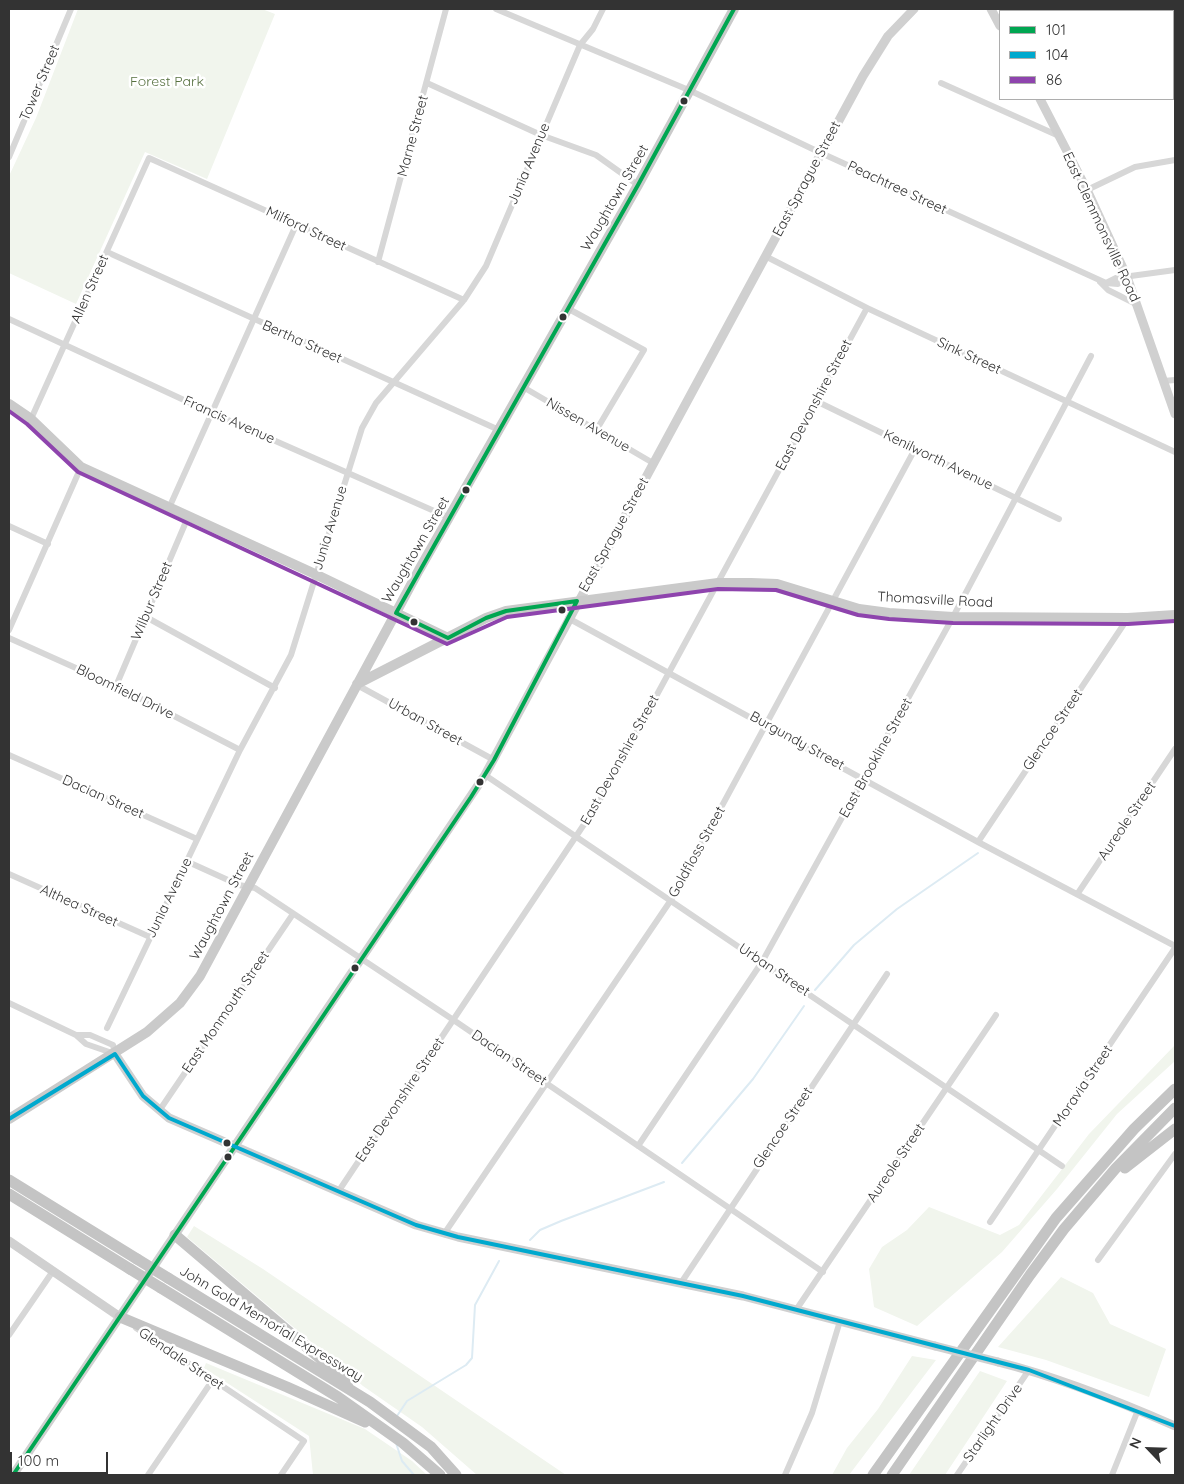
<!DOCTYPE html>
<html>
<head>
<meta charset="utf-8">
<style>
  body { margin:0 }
  #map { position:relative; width:1184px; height:1484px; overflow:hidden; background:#fff; font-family:Quicksand,sans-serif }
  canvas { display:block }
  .frame { position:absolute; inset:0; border:10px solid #333; pointer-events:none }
  .legend { position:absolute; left:999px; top:10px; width:175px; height:90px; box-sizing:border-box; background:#fff; border:1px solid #adadad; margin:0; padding:6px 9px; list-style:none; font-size:15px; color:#333 }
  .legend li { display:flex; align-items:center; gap:10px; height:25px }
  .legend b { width:25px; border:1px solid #adadad }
  .north { position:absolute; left:1124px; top:1424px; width:50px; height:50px; -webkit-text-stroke:4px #fff; paint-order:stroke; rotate:294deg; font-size:14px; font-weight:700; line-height:20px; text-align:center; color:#333 }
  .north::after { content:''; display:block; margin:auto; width:18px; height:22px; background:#333; clip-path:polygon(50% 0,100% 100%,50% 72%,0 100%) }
  .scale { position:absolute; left:10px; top:1452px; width:98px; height:22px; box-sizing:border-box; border:2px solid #333; border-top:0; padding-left:6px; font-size:15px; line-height:18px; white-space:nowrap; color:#333; -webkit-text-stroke:4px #fff; paint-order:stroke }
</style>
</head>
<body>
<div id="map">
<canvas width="1184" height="1484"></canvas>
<div class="frame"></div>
<ul class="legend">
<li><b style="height:6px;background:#00a651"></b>101</li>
<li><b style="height:6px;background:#00a9ce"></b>104</li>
<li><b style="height:6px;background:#8e44ad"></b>86</li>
</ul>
<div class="north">N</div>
<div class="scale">100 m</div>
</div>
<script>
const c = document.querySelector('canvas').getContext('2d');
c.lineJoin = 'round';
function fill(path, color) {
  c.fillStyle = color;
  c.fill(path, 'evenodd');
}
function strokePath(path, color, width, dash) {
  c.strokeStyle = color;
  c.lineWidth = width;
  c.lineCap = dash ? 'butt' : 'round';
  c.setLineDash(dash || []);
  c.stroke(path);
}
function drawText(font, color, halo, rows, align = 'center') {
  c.font = font + ' Quicksand,sans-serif';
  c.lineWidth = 5;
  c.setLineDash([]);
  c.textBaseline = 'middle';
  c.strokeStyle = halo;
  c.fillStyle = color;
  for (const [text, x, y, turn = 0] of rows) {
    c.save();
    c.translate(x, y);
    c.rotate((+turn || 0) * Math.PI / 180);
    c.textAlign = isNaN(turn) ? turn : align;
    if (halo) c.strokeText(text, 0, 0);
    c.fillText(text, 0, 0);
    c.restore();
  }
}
const green = new Path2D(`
  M 78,9 L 262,9 L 275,14 L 207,179 L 145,152 L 76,304 L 9,273 L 9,176 L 36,118 Z
  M 1175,1045 L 1175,1061 L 1117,1114 L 1057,1189 L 1002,1252 L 917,1326 L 874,1307 L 869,1269 L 882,1247 L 907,1230 L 929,1207 L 1000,1235 L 1019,1225 L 1089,1134 Z
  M 194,1226 L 263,1269 L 566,1475 L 477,1475 L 422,1427 L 363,1386 L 187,1237 Z
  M 1061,1277 L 1093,1293 L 1110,1324 L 1166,1349 L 1149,1397 L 1046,1360 L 998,1347 Z
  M 912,1356 L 936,1360 L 849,1475 L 832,1475 L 847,1448 L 878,1409 Z
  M 206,1363 L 365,1429 L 412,1461 L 427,1475 L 313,1475 L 309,1436 L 204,1368 Z
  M 980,1371 L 1007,1381 L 945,1475 L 909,1475 Z`);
const stream = new Path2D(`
  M 815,990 L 854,945 L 897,909 L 978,853
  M 682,1163 L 753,1079 L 804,1006
  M 530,1240 L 540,1230 L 561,1221 L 664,1182
  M 397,1416 L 407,1401 L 466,1365 L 472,1358 L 475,1305 L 499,1261
  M 396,1443 L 402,1461 L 414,1475`);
const street = new Path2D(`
  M 496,9 L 691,91 L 821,153 L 1106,283 L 1118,284 L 1121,279
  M 1173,74 L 1175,75
  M 427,83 L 541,135 L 596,155 L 638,185
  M 941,83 L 1059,136
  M 9,157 L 71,9
  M 1087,190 L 1135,167 L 1175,160
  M 107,252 L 499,430
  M 765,256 L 867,308 L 1175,452
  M 378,262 L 446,9
  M 1100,282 L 1108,290 L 1136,304
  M 1106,283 L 1116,278 L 1175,270
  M 567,308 L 644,350 L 597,429
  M 9,319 L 212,413 L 450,518
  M 1163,381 L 1175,380
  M 523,387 L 653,463
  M 816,401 L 1059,519
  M 31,419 L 149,158 L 464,300
  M 169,508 L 296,225
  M 9,526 L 48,544
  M 146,617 L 275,688
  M 568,618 L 978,842 L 1175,946
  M 9,630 L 81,467
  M 9,638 L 116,686 L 240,750
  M 357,685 L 494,760
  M 116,686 L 188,517
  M 9,755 L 197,839
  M 485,775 L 1062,1166
  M 978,842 L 1128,618
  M 186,861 L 239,885 L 255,888 L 455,1021 L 823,1272
  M 9,874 L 150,937
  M 1078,893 L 1175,749
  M 9,1003 L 76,1035 L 86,1044 L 115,1054 L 113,1045 L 90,1035 L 76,1035
  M 107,1028 L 240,750 L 291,655 L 362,428 L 376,403 L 464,300 L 486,266 L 580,45 L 593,29 L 603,9
  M 159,1111 L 293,914
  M 638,1146 L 762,962 L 953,617 L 1091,356
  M 338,1192 L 597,805 L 867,308
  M 990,1222 L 1175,948
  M 444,1234 L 671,900 L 915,449
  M 1098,1260 L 1175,1154
  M 681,1283 L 887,974
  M 796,1310 L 996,1015
  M 136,1328 L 304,1441 L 281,1475
  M 9,1335 L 53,1271
  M 148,1475 L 212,1381
  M 785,1475 L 812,1413 L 840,1321
  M 957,1475 L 1029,1370
  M 1112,1475 L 1138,1410`);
const secondary = new Path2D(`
  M 991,9 L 1000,26
  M 1040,99 L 1087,190 L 1127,277 L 1175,414
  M 115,1054 L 143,1096 L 169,1118 L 416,1225 L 458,1237 L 743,1296 L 935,1346
  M 9,1241 L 120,1317
  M 998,1362 C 1058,1377 1118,1401 1175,1426
  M 13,1475 L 485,775 L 863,76 L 888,36 L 914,9`);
const primary = new Path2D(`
  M 9,404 L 31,419 L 81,467 L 315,574 L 448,638
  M 357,684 L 486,618 L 506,611 L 718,583 L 751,583 L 777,584 L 859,609 L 889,613 L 953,617 L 1128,618 L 1175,615
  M 9,1119 L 147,1032 L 180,1003 L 200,976 L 419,570 L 638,185 L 734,9`);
const highway = new Path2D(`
  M 1125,1168 L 1175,1129
  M 9,1180 L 137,1259
  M 9,1194 L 130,1269
  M 175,1235 L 348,1382
  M 168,1278 L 370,1402 L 431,1447 L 456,1475
  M 161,1288 L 338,1397 L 403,1443 L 440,1475
  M 120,1317 L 287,1387 L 365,1422
  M 873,1475 L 1056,1218 L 1134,1129 L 1175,1089
  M 892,1475 L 1030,1275 L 1064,1229 L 1116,1168 L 1175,1108`);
const secondaryBridge = new Path2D(`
  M 935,1346 L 998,1362`);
const highwayBridge = new Path2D(`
  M 137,1259 L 168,1278
  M 130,1269 L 161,1288`);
const bus1 = new Path2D(`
  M 577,601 L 506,611 L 486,618 L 448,638 L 396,613 L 638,185 L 734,9
  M 13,1475 L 471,797 L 494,760 L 577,601`);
const bus2 = new Path2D(`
  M 9,1119 L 115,1054 L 143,1096 L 169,1118 L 416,1225 L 458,1237 L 743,1296 L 1029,1370 L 1175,1426`);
const bus3 = new Path2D(`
  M 9,411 L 27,424 L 78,472 L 447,644 L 507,617 L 718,589 L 776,590 L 858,615 L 889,619 L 953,623 L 1128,624 L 1175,621`);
const markers = [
  [684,101,4.5,"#333"],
  [563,317,4.5,"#333"],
  [466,490,4.5,"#333"],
  [562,610,4.5,"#333"],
  [414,622,4.5,"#333"],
  [480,782,4.5,"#333"],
  [355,968,4.5,"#333"],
  [227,1143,4.5,"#333"],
  [228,1157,4.5,"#333"]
];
const parkNames = [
  ["Forest Park",167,82]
];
const streetNames = [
  ["Tower Street",40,83,-67],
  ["Marne Street",413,136,-75],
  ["Junia Avenue",529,164,-67],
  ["East Sprague Street",807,179,-62],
  ["Peachtree Street",897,188,25],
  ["Waughtown Street",615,198,-60],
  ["East Clemmonsville Road",1101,227,65],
  ["Milford Street",306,229,25],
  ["Allen Street",90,289,-66],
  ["Bertha Street",302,342,24],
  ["Sink Street",969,356,25],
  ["East Devonshire Street",814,405,-62],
  ["Francis Avenue",229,420,24],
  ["Nissen Avenue",588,425,30],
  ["Kenilworth Avenue",938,460,26],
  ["Junia Avenue",330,528,-73],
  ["East Sprague Street",614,535,-61],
  ["Waughtown Street",416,550,-60],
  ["Thomasville Road",935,600,3],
  ["Wilbur Street",152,601,-67],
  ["Bloomfield Drive",125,692,26],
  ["Urban Street",425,722,29],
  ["Glencoe Street",1053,730,-56],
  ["Burgundy Street",797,741,29],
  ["East Brookline Street",876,758,-61],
  ["East Devonshire Street",620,760,-61],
  ["Dacian Street",103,797,24],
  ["Aureole Street",1127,821,-56],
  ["Goldfloss Street",697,852,-61],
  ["Junia Avenue",169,898,-64],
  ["Althea Street",79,906,24],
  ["Waughtown Street",222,906,-62],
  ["Urban Street",774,970,34],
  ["East Monmouth Street",226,1012,-56],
  ["Dacian Street",509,1058,34],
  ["Moravia Street",1083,1086,-56],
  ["East Devonshire Street",400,1100,-56],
  ["Glencoe Street",783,1128,-56],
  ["Aureole Street",896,1163,-56],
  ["John Gold Memorial Expressway",271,1324,31],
  ["Glendale Street",181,1359,34],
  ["Starlight Drive",993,1423,-55]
];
fill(green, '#f1f5ed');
strokePath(stream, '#ddebf3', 2);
strokePath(street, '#d7d7d7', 6);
strokePath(secondary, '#d0d0d0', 9);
strokePath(primary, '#cacaca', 10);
strokePath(highway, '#c4c4c4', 11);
strokePath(secondaryBridge, '#d0d0d0', 9);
strokePath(highwayBridge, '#c4c4c4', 11);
strokePath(bus1, '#00a651', 4);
strokePath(bus2, '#00a9ce', 4);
strokePath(bus3, '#8e44ad', 4);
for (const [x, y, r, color] of markers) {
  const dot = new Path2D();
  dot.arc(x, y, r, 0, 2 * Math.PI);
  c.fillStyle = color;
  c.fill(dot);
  strokePath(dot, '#fff', 2);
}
drawText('14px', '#56703f', '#fff', parkNames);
drawText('14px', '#333', '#fff', streetNames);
</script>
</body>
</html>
